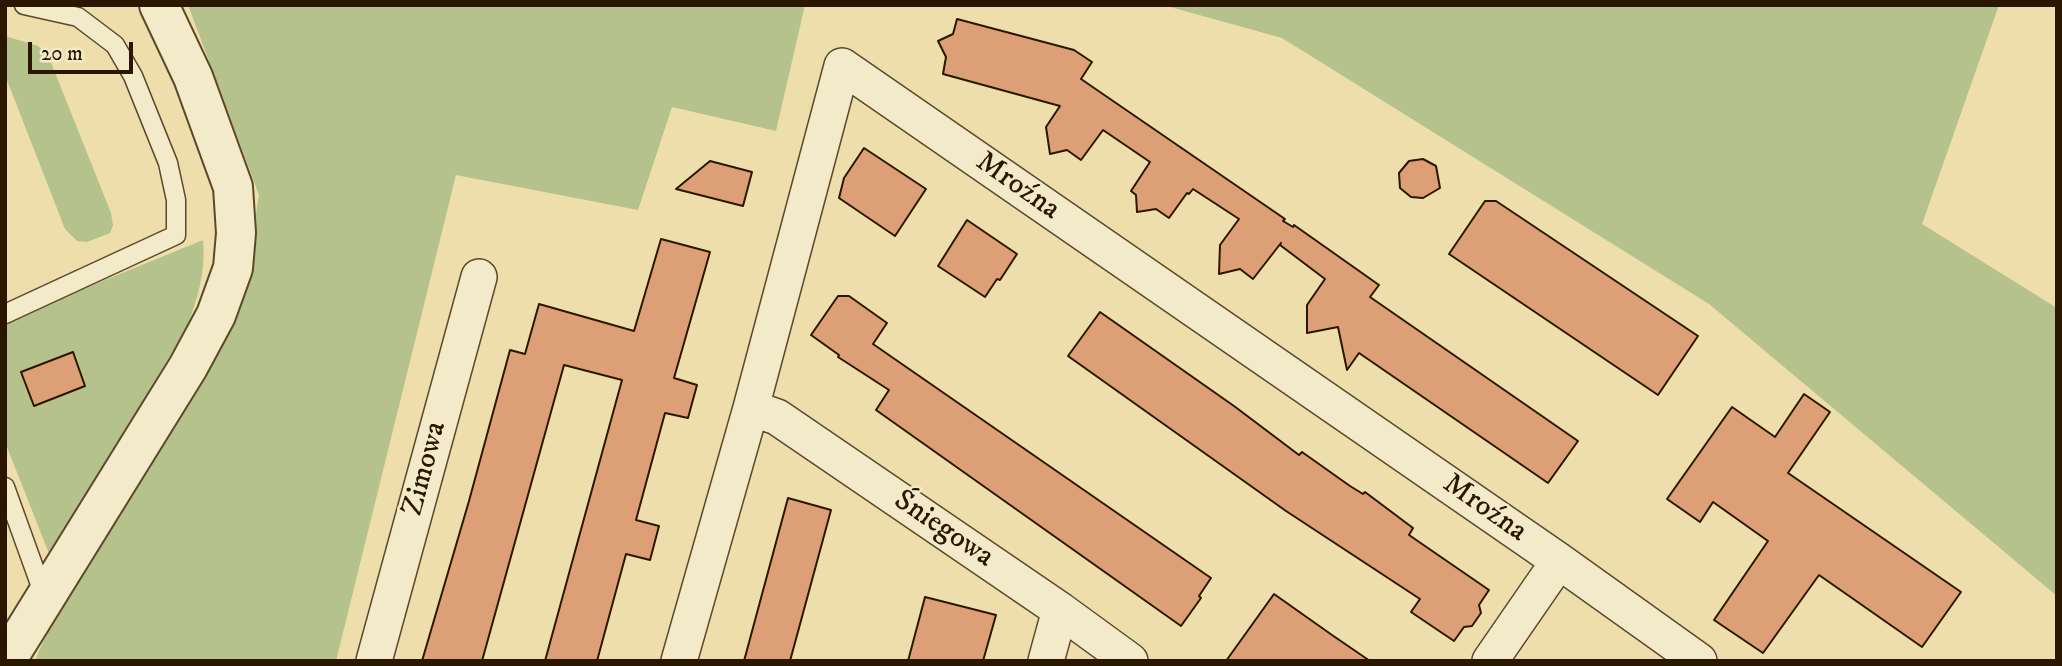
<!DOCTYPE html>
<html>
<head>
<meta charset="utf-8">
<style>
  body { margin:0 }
  #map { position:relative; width:2062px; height:666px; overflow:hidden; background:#eddeac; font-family:"IM FELL DW Pica",serif }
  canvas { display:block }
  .frame { position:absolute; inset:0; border:7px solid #2b1600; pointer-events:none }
  .scale { position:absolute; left:28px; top:42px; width:105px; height:32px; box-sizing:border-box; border:4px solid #2b1600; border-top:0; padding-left:9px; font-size:21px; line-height:24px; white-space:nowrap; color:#2b1600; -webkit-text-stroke:5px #f3eac9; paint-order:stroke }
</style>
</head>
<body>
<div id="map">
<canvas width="2062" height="666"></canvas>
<div class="frame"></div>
<div class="scale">20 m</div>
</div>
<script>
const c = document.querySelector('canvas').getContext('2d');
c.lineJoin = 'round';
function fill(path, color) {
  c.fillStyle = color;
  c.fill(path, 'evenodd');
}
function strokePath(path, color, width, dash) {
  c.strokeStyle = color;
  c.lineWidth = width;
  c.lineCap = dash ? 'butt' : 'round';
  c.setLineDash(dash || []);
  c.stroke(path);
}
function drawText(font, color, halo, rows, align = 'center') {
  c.font = font + ' "IM FELL DW Pica",serif';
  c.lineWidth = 5;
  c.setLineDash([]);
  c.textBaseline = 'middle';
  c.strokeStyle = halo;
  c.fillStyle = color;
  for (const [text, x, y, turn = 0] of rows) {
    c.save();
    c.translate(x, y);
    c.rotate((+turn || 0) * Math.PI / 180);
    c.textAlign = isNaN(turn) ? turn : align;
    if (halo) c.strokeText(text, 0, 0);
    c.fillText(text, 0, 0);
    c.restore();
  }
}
const green = new Path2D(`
  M 188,5 L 805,5 L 776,131 L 672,107 L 638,210 L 456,175 L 336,661 L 35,661 L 49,627 L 244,287 L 259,195 Z
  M 1163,5 L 1999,5 L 1922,224 L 2057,308 L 2057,596 L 1709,304 L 1282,38 Z
  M 5,36 L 38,46 L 48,55 L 111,213 L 113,225 L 110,233 L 87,242 L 77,241 L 65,229 L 5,75 Z
  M 203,240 C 206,271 198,297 187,327 L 50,556 L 5,442 L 5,325 L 88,287 Z`);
const building = new Path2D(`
  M 957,19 L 1074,50 L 1092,62 L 1081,79 L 1285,219 L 1283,221 L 1293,227 L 1294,225 L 1379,285 L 1370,297 L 1578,441 L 1548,483 L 1359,353 L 1347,370 L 1338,327 L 1307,333 L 1307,305 L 1325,279 L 1280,245 L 1281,243 L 1253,279 L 1240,269 L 1219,274 L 1220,245 L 1239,219 L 1193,189 L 1189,194 L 1187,193 L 1169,218 L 1156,209 L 1137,212 L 1136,195 L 1131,191 L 1150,162 L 1103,130 L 1081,160 L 1067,150 L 1050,154 L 1046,127 L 1060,106 L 943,74 L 946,57 L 938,41 L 953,34 Z
  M 864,148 L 926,189 L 895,236 L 839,198 L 844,178 Z
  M 1423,159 L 1436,166 L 1440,188 L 1423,198 L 1411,197 L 1400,188 L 1399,173 L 1409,161 Z
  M 710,161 L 752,172 L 743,206 L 676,189 Z
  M 1485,201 L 1496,201 L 1698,336 L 1658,395 L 1449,254 Z
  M 967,220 L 1017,254 L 1000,280 L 997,279 L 985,297 L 938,266 Z
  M 661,239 L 710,252 L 674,378 L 697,385 L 688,418 L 665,413 L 636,520 L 659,526 L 650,560 L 626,554 L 597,661 L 545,661 L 622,380 L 564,365 L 482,661 L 422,661 L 469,501 L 510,350 L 525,354 L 539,304 L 634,331 Z
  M 838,296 L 849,296 L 887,323 L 873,344 L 1211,578 L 1199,596 L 1201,598 L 1181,626 L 876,410 L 889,390 L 838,357 L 839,355 L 811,335 Z
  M 1100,312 L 1234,406 L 1299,455 L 1302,452 L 1350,486 L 1363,494 L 1365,492 L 1413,528 L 1409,535 L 1489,590 L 1479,605 L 1481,613 L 1472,626 L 1464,627 L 1454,641 L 1411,612 L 1420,599 L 1286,511 L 1068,356 Z
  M 73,352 L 85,386 L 34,406 L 21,372 Z
  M 1804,394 L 1830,412 L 1788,473 L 1961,592 L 1922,647 L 1819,575 L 1763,653 L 1714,620 L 1768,541 L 1713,502 L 1700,522 L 1667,499 L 1732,407 L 1775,437 Z
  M 788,498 L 831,510 L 796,639 L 790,661 L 744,661 Z
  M 1274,594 L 1332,635 L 1370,661 L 1226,661 Z
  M 925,597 L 996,615 L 983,661 L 908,661 Z`);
const service = new Path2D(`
  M 5,314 L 176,235 L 176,200 L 168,163 L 133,76 L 115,45 L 78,17 L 24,5
  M 5,487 L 45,598`);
const minor = new Path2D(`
  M 751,408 L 777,417 L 1060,610 L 1130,661
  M 374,661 L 479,277
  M 679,661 L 751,408 L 842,66 L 1559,561 L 1699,661
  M 1046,661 L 1060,610
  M 1490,661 L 1559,561`);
const tertiary = new Path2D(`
  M 6,661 L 188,367 L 216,315 L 233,268 L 236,233 L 233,187 L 193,77 L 159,5`);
const streetNames = [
  ["Mroźna",1017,187,35],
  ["Zimowa",426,469,-75],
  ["Mroźna",1484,509,35],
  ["Śniegowa",943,530,34]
];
fill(green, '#b5c28c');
fill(building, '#dda076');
strokePath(building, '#2b1600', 2);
strokePath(service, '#5c482b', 21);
strokePath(minor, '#5c482b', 38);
strokePath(tertiary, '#5c482b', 42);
strokePath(service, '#f3eac9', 18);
strokePath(minor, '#f3eac9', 35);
strokePath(tertiary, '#f3eac9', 38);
drawText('30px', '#2b1600', '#f3eac9', streetNames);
</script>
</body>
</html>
